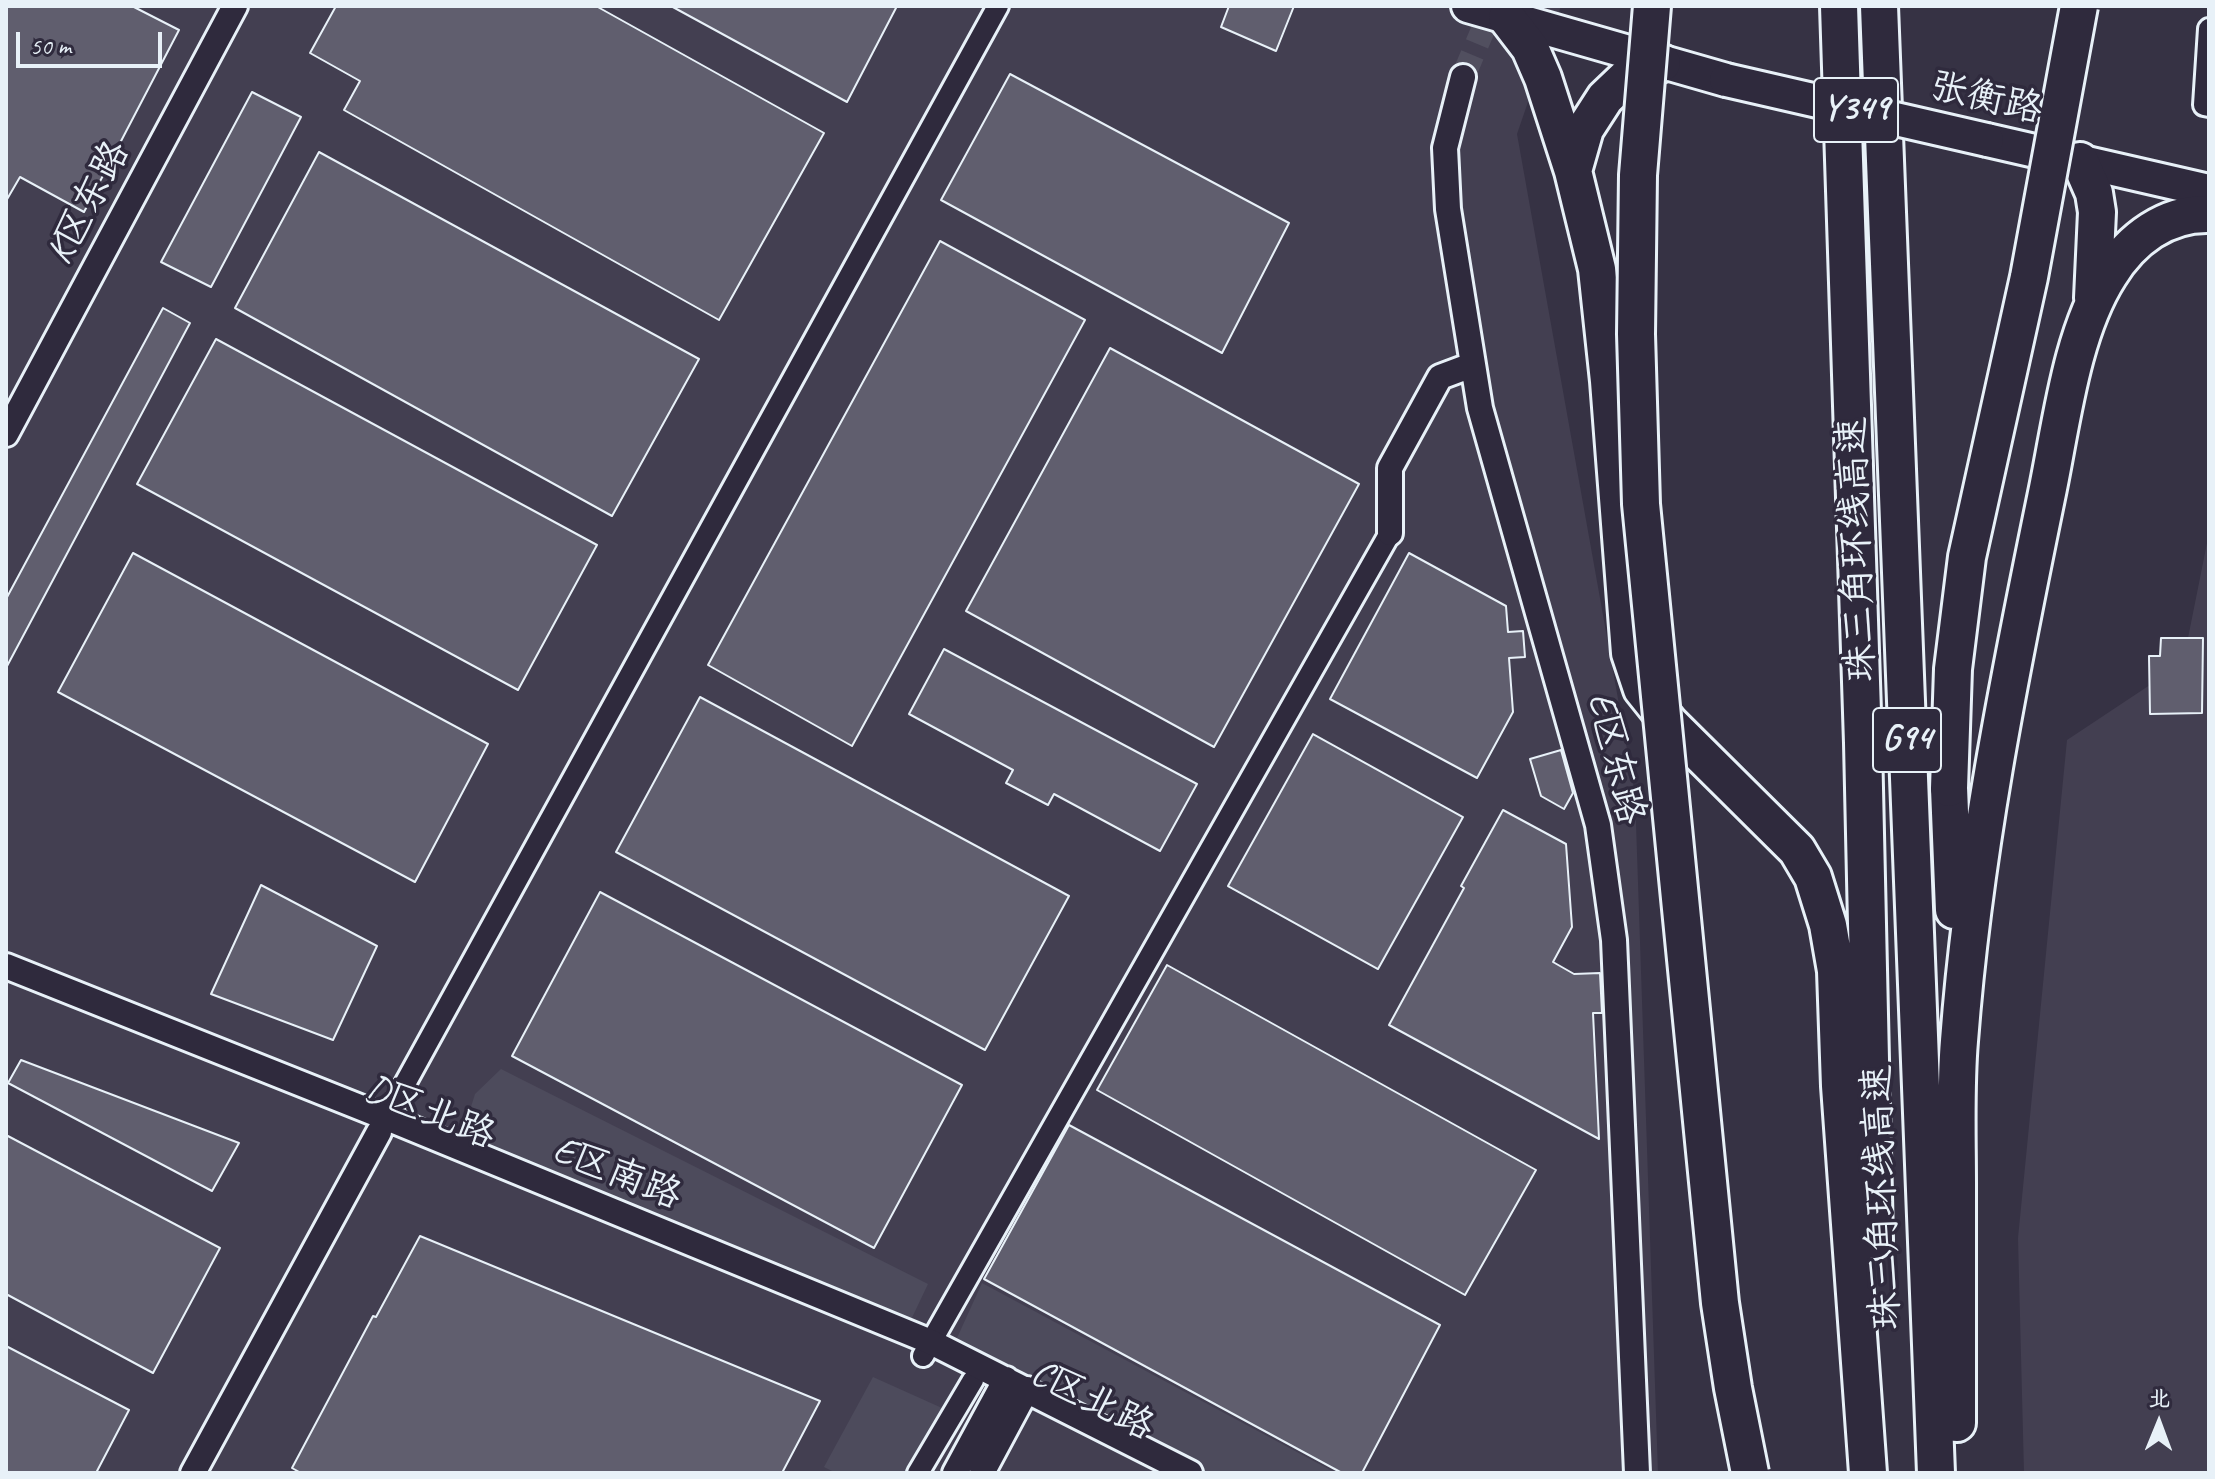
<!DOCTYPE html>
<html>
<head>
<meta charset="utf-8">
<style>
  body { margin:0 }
  #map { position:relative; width:2215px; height:1479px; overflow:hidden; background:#363244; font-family:Caveat,"LXGW WenKai TC",sans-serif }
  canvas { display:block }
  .frame { position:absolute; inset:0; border:8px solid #e8f1f8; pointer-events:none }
  .north { position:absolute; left:2119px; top:1383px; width:80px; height:80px; -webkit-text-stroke:6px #2f2a3d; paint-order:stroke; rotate:1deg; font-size:22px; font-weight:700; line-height:32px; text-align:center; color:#e8f1f8 }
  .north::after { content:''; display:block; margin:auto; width:28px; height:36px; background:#e8f1f8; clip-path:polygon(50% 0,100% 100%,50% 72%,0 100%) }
  .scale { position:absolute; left:16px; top:32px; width:146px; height:36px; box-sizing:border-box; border:4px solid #e8f1f8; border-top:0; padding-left:10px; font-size:24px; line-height:28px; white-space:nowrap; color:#e8f1f8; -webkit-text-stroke:6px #2f2a3d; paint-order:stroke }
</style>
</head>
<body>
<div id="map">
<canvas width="2215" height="1479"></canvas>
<div class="frame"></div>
<div class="north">北</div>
<div class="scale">50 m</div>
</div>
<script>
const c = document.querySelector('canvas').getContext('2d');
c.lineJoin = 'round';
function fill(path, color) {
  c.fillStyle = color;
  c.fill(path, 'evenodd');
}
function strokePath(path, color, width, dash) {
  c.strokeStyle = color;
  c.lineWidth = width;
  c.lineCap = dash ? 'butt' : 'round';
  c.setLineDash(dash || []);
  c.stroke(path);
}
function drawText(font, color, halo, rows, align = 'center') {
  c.font = font + ' Caveat,"LXGW WenKai TC",sans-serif';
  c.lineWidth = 7;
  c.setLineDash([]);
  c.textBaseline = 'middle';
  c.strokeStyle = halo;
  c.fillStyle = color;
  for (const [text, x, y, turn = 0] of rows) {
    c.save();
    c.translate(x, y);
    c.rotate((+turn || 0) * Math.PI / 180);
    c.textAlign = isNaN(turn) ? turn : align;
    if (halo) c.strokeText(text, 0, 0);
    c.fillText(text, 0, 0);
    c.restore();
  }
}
const built = new Path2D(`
  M 6,6 L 1561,6 L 1517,134 L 1635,794 L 1658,1473 L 6,1473 Z
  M 2209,533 L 2209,1473 L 2024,1473 L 2018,1238 L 2067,740 L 2183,663 Z`);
const green = new Path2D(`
  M 501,1069 L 928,1284 L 908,1326 L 475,1143 L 465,1126 L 475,1094 Z
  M 982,1283 L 1336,1473 L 1207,1473 L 957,1338 Z
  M 873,1377 L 942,1408 L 906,1473 L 836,1473 L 824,1467 Z`);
const building = new Path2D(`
  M 6,6 L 132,6 L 179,30 L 84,212 L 20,177 L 6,201 Z
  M 336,6 L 596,6 L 824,133 L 719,320 L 344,110 L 360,81 L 310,53 Z
  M 671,6 L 897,6 L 847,102 Z
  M 1229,6 L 1294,6 L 1276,51 L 1221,27 Z
  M 1010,74 L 1289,223 L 1222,353 L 941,200 Z
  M 252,92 L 301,117 L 211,287 L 161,262 Z
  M 319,152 L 699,359 L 612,516 L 235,308 Z
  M 940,241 L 1085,320 L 852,746 L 708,665 Z
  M 163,308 L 190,323 L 6,668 L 6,599 Z
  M 216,339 L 597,545 L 518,690 L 137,484 Z
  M 1110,348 L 1359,484 L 1214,747 L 966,611 Z
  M 133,553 L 488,744 L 415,882 L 58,692 Z
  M 1409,553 L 1506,606 L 1508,632 L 1523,631 L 1525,657 L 1509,658 L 1513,712 L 1477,778 L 1330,699 Z
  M 2161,638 L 2203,638 L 2202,713 L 2150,714 L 2149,656 L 2160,656 Z
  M 944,649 L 1197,784 L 1160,851 L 1054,794 L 1048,805 L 1006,783 L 1013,770 L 909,714 Z
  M 700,697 L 1069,896 L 985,1050 L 616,852 Z
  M 1313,734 L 1463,817 L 1378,969 L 1228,886 Z
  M 1561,750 L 1573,793 L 1564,809 L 1541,796 L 1530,759 Z
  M 1503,810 L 1566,844 L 1572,927 L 1553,962 L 1574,974 L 1600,973 L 1602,1013 L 1593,1013 L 1599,1139 L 1389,1025 L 1464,888 L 1461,886 Z
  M 261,885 L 377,946 L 333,1040 L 211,994 Z
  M 600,892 L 962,1085 L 874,1248 L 512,1056 Z
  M 1167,965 L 1536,1170 L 1465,1295 L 1097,1090 Z
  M 21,1060 L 239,1143 L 212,1191 L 8,1083 Z
  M 1069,1125 L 1440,1325 L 1362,1473 L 1342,1473 L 984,1279 Z
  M 6,1135 L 220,1248 L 153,1373 L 6,1294 Z
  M 420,1236 L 820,1401 L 782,1473 L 301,1473 L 292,1468 L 373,1316 L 376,1317 Z
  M 6,1346 L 129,1410 L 96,1473 L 6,1473 Z`);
const tertiaryTunnel = new Path2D(`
  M 1463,77 L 1493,6`);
const minor = new Path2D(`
  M 2209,29 L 2204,105 L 2209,106
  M 379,1131 L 998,6
  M 923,1356 L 1390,533
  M 918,1473 L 973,1380`);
const tertiary = new Path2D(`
  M 1463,77 L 1445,148 L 1448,209 L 1480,408 L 1598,825 L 1614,940 L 1637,1473
  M 6,434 L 235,6
  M 1390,533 L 1390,468 L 1440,377 L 1472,365
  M 6,966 L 392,1120 L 931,1342 L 1190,1473
  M 193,1473 L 379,1132
  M 955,1473 L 1006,1379
  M 982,1473 L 1027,1389`);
const primary = new Path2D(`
  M 1468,6 L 1726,80
  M 1987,140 L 2209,191`);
const motorway = new Path2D(`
  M 1839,6 L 1863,743 L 1874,1240
  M 1879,6 L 1936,1473
  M 1507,18 L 1530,48 L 1543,78 L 1573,171
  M 1662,63 L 1626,78 L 1605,98 L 1585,129 L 1573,171 L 1597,269 L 1609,381 L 1630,653 L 1642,689 L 1670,724 L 1797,850 L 1813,877 L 1828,925 L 1836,971 L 1840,1086 L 1868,1473
  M 2080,161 L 2094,193 L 2097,212 L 2093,298
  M 1949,788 L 1954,910
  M 1957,1423 C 1957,1344 1957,1264 1957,1184 C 1957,1137 1955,1088 1959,1041 C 1973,857 2009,678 2046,498 C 2061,428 2070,336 2109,275 C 2131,239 2166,213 2209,214`);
const primaryBridge = new Path2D(`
  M 1726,80 L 1987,140`);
const motorwayBridge = new Path2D(`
  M 1652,6 L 1638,175 L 1636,334 L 1641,504 L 1720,1303 L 1733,1388 L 1750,1473
  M 1949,788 L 1953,669 L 1967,557 L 2029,277 L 2079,6`);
const shields = [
  [1856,110,84],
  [1907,740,68]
];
const shieldNames = [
  ["Y349",1856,110],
  ["G94",1907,740]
];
const streetNames = [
  ["张衡路",1986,99,13],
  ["K区东路",89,203,-62],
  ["珠三角环线高速",1858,549,-92],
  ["E区东路",1615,759,76],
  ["D区北路",430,1113,22],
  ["E区南路",617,1174,22],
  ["珠三角环线高速",1883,1197,-92],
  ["C区北路",1092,1401,27]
];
fill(built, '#433f51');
fill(green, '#4d4b5c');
fill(building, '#605e6e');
strokePath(building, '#e8f1f8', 2);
strokePath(tertiaryTunnel, '#514f5f', 24, [24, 12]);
strokePath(minor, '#e8f1f8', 26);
strokePath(tertiary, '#e8f1f8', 30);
strokePath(primary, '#e8f1f8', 38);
strokePath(motorway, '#e8f1f8', 42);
strokePath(minor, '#2f2a3d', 20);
strokePath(tertiary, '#2f2a3d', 24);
strokePath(primary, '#2f2a3d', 32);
strokePath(motorway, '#2f2a3d', 36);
strokePath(primaryBridge, '#e8f1f8', 38, []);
strokePath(motorwayBridge, '#e8f1f8', 42, []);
strokePath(primaryBridge, '#2f2a3d', 32);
strokePath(motorwayBridge, '#2f2a3d', 36);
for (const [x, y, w] of shields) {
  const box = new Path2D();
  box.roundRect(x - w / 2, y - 32, w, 64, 6);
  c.fillStyle = '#2f2a3d';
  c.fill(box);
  strokePath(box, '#e8f1f8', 2);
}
drawText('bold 36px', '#e8f1f8', null, shieldNames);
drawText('38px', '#e8f1f8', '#2f2a3d', streetNames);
</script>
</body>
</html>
